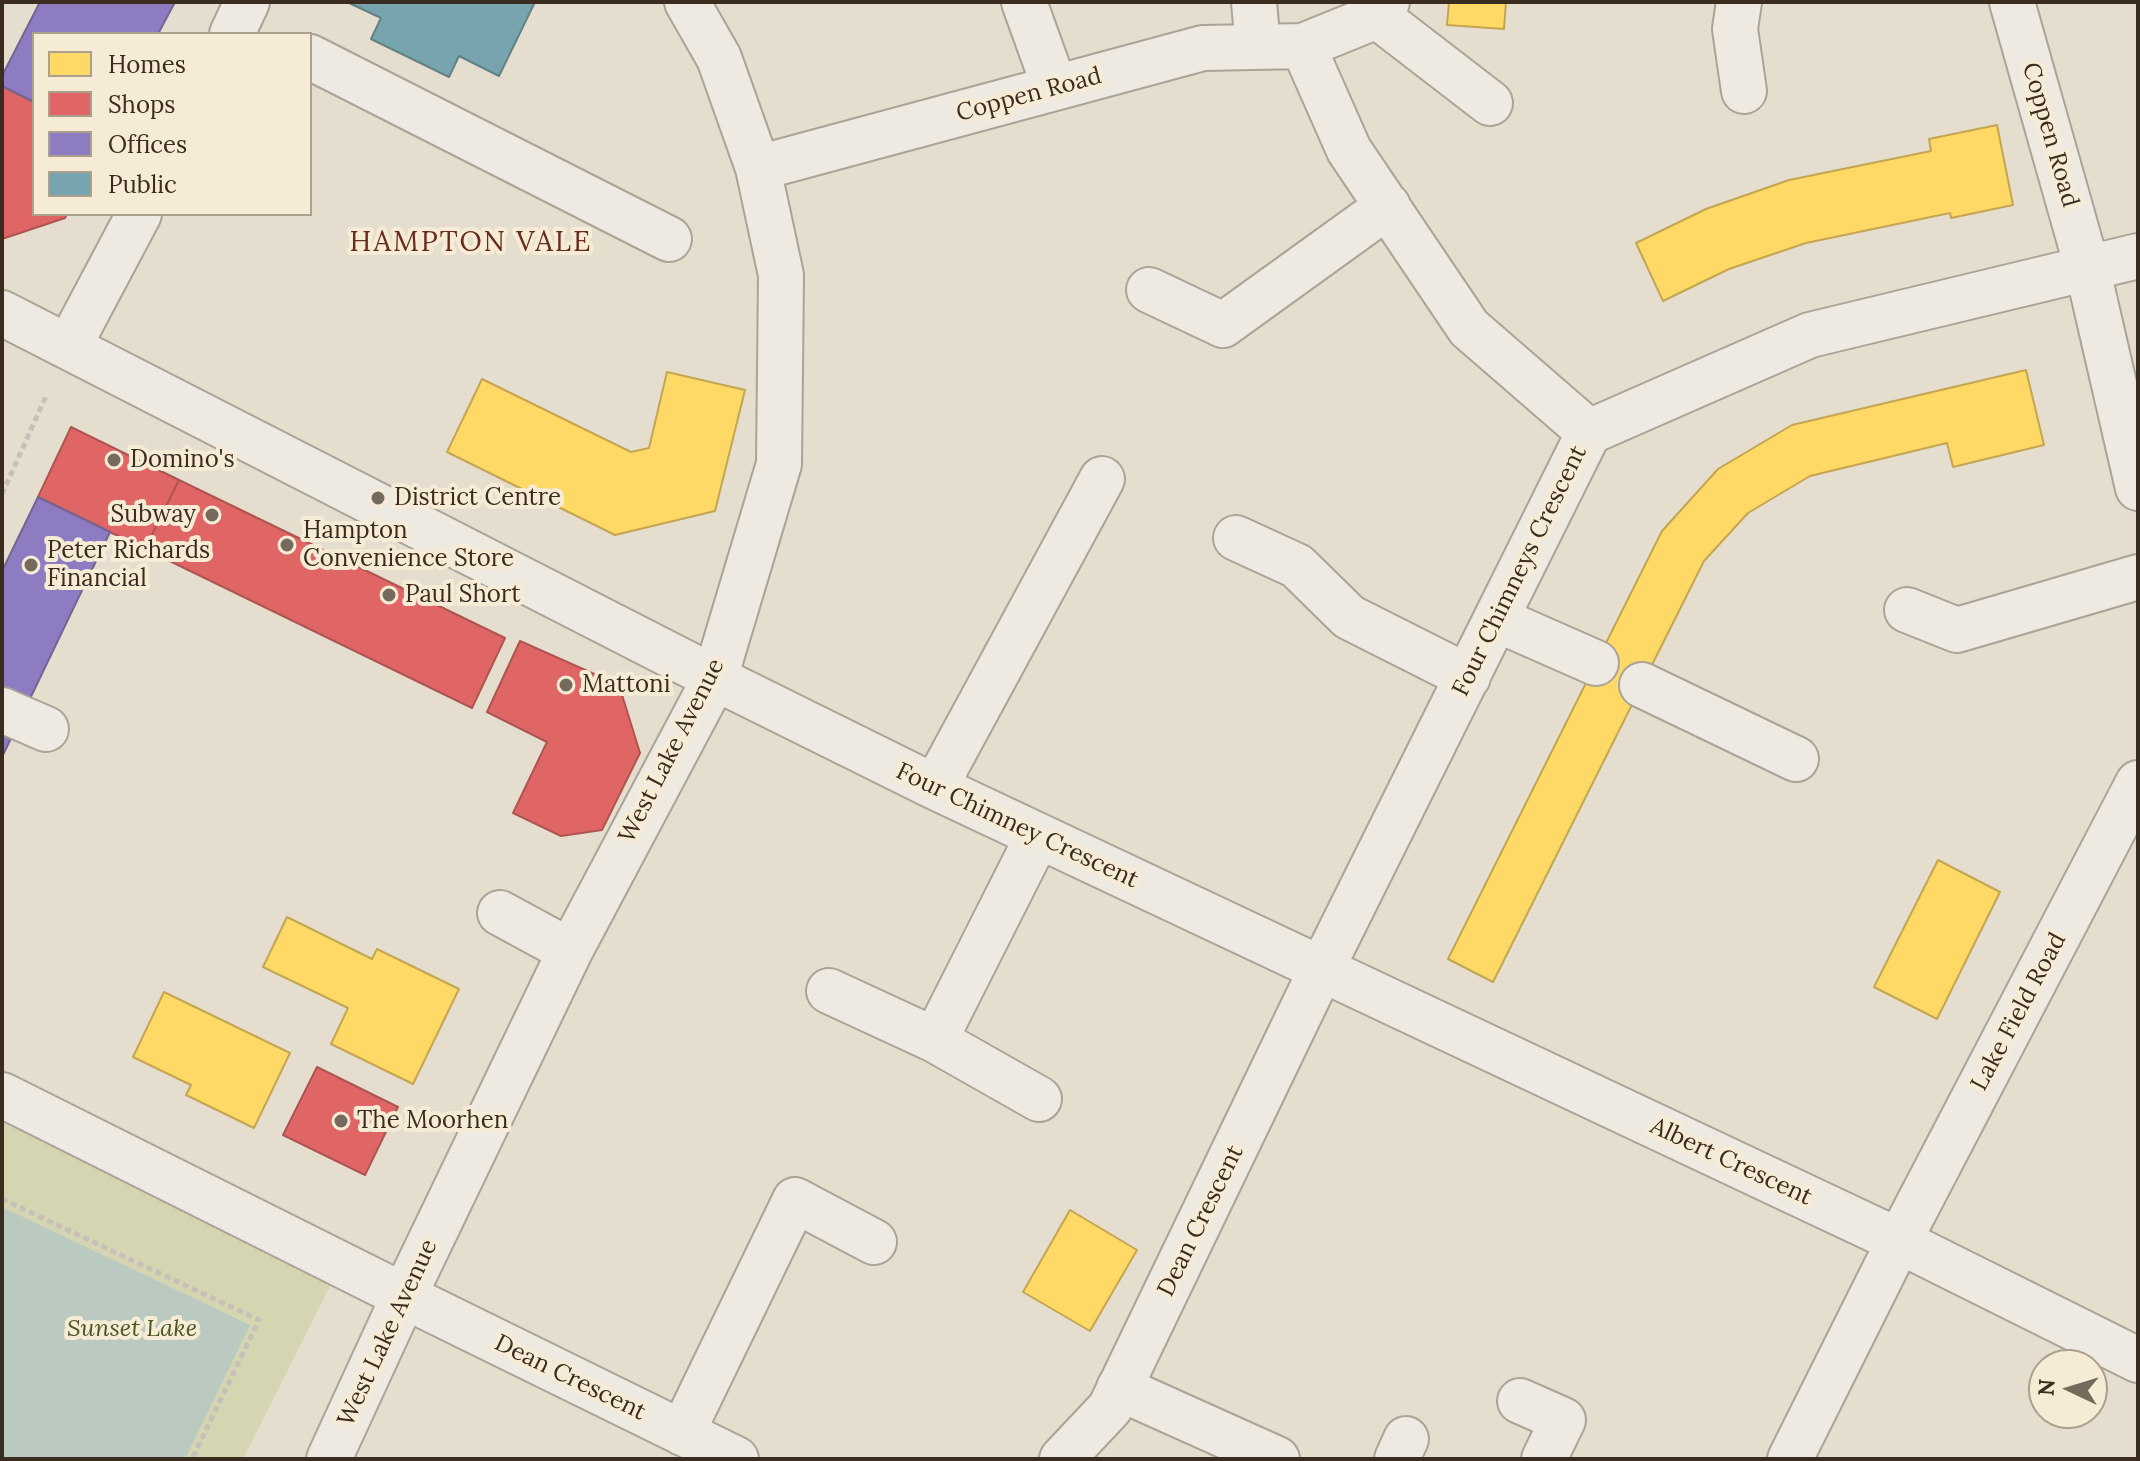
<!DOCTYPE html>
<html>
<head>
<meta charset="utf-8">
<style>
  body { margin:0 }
  #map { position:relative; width:2140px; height:1461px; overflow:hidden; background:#e5decf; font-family:Lora,serif }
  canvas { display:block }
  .frame { position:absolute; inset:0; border:4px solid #3a2c1f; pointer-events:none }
  .legend { position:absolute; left:32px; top:32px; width:280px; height:184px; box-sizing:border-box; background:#f6ecd6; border:2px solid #ab9f8d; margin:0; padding:10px 14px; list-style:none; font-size:24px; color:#3a2c1f }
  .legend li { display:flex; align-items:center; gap:16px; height:40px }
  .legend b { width:40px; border:2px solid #ab9f8d }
  .north { position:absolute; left:2028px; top:1349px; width:80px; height:80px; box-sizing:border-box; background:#f6ecd6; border:2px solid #ab9f8d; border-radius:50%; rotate:274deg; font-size:22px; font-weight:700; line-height:32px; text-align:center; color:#3a2c1f }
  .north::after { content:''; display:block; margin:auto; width:28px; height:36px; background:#766a5d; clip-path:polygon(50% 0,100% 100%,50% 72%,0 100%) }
</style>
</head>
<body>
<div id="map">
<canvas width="2140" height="1461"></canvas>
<div class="frame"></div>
<ul class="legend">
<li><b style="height:22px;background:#ffd966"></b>Homes</li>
<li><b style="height:22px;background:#e06666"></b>Shops</li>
<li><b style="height:22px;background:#8e7cc3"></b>Offices</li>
<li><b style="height:22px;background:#76a5af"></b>Public</li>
</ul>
<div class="north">N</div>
</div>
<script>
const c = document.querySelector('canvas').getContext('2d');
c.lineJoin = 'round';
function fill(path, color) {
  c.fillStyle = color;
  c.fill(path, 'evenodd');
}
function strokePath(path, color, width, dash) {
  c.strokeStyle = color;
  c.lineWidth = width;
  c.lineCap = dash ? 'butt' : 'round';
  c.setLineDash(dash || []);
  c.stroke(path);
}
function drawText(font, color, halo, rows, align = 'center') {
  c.font = font + ' Lora,serif';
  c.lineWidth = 8;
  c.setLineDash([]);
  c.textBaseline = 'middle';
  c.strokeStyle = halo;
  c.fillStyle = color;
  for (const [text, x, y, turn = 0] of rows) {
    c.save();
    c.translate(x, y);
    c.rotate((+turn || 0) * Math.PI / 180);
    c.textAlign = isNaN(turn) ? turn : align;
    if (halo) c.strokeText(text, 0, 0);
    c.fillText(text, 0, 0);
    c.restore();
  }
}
const green = new Path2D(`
  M 2,1120 L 331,1284 L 243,1459 L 2,1459 Z`);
const water = new Path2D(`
  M 2,1207 L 250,1325 L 185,1459 L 2,1459 Z`);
const homes = new Path2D(`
  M 1449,2 L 1506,2 L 1504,29 L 1447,25 Z
  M 1997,125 L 2013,205 L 1951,218 L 1950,213 L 1806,243 L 1729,269 L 1663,301 L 1636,243 L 1706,209 L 1789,180 L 1931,151 L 1929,139 Z
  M 2026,370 L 2044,445 L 1953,467 L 1947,443 L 1810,476 L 1748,513 L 1704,561 L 1493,982 L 1448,959 L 1662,531 L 1718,469 L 1792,425 Z
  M 667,372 L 745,390 L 715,511 L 615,535 L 447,452 L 482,379 L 631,452 L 649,448 Z
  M 1938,860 L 2000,892 L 1937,1019 L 1874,987 Z
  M 287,917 L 372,959 L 377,949 L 459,989 L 413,1084 L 331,1044 L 348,1008 L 263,967 Z
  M 164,992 L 290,1053 L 254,1128 L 186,1095 L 191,1085 L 133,1057 Z
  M 1070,1210 L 1137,1250 L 1090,1331 L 1023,1292 Z`);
const shops = new Path2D(`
  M 2,86 L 34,102 L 34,214 L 67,214 L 65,218 L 2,239 Z
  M 71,427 L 179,480 L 145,549 L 38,497 Z
  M 179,480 L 505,638 L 472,708 L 145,549 Z
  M 520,641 L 619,685 L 640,753 L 602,830 L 561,836 L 513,813 L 547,742 L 487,712 Z
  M 317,1067 L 398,1107 L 365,1175 L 283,1135 Z`);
const offices = new Path2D(`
  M 40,2 L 175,2 L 158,34 L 34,34 L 34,102 L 2,86 L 2,76 Z
  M 38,497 L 110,532 L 2,757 L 2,571 Z`);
const public = new Path2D(`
  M 347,2 L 535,2 L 499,76 L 459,56 L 449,77 L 371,39 L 381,18 Z`);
const path = new Path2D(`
  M 2,494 L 47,394
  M 2,1199 L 259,1320 L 192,1459`);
const minor = new Path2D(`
  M 1024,2 L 1055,88
  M 1254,2 L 1258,47
  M 1739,2 L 1735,29 L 1744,91
  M 2012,2 L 2087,267 L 2138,488
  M 1377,16 L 1490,103
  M 232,34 L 247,2
  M 1303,46 L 1349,150 L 1469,328 L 1589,432
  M 310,57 L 669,239
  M 758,168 L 1203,48 L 1303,46 L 1377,16 L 1387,2
  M 1149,290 L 1223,325 L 1388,206
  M 2,313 L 715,678 L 935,787 L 1899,1241 L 2138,1360
  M 69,346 L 139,214
  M 1236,538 L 1297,566 L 1349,617 L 1468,677
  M 1907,610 L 1957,630 L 2138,577
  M 1496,619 L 1596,663
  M 1642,685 L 1796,759
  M 2,710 L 46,729
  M 935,787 L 1102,479
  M 500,913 L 570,951
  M 829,991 L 935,1040 L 1039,1099
  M 935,1040 L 1038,836
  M 2,1095 L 404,1296 L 736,1459
  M 1119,1388 L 1277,1459
  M 1520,1401 L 1563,1420 L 1544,1459
  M 682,1433 L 795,1200 L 874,1242
  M 329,1459 L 404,1296 L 570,951 L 715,678 L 779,464 L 781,275 L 758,168 L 719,58 L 687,2
  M 1062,1459 L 1110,1408 L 1321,970 L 1589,432 L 1810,335 L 2138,256
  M 1397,1459 L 1406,1439
  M 1790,1459 L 1899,1241 L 2138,783`);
const markers = [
  [114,460,8,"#766a5d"],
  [378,498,8,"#766a5d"],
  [212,515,8,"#766a5d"],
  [287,545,8,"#766a5d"],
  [31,565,8,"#766a5d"],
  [389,595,8,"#766a5d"],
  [566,685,8,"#766a5d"],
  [341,1121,8,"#766a5d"]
];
const streetNames = [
  ["Coppen Road",1029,95,-15],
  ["Coppen Road",2050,135,74],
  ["Four Chimneys Crescent",1520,571,-64],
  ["West Lake Avenue",672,751,-63],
  ["Four Chimney Crescent",1017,826,25],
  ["Lake Field Road",2019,1012,-62],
  ["Albert Crescent",1731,1162,25],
  ["Dean Crescent",1201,1221,-64],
  ["West Lake Avenue",388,1333,-65],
  ["Dean Crescent",570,1378,26]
];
const poiNames = [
  ["Domino's",130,460],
  ["District Centre",394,498],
  ["Subway",196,515,"right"],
  ["Hampton",303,531],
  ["Convenience Store",303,559],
  ["Peter Richards",47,551],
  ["Financial",47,579],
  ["Paul Short",405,595],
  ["Mattoni",582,685],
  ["The Moorhen",357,1121]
];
const parkNames = [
  ["Sunset Lake",132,1329]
];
const quarterNames = [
  ["HAMPTON VALE",471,243]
];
fill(green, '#d5d5b2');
fill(water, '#bacac0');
fill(homes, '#ffd966');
strokePath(homes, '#c4a551', 2);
fill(shops, '#e06666');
strokePath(shops, '#ae5551', 2);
fill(offices, '#8e7cc3');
strokePath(offices, '#756492', 2);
fill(public, '#76a5af');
strokePath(public, '#648184', 2);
strokePath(minor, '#aba398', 48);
strokePath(path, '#c6c0b8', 5, [6, 4]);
strokePath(minor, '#eee9e1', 44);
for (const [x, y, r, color] of markers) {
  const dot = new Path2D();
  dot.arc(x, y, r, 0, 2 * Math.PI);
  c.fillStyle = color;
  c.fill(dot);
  strokePath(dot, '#f6ecd6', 3);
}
drawText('24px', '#3a2c1f', '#f6ecd6', streetNames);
drawText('24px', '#3a2c1f', '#f6ecd6', poiNames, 'left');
drawText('italic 24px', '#4c5726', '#f6ecd6', parkNames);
c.letterSpacing = '2px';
drawText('28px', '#672c1f', '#f6ecd6', quarterNames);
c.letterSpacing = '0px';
</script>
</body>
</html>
